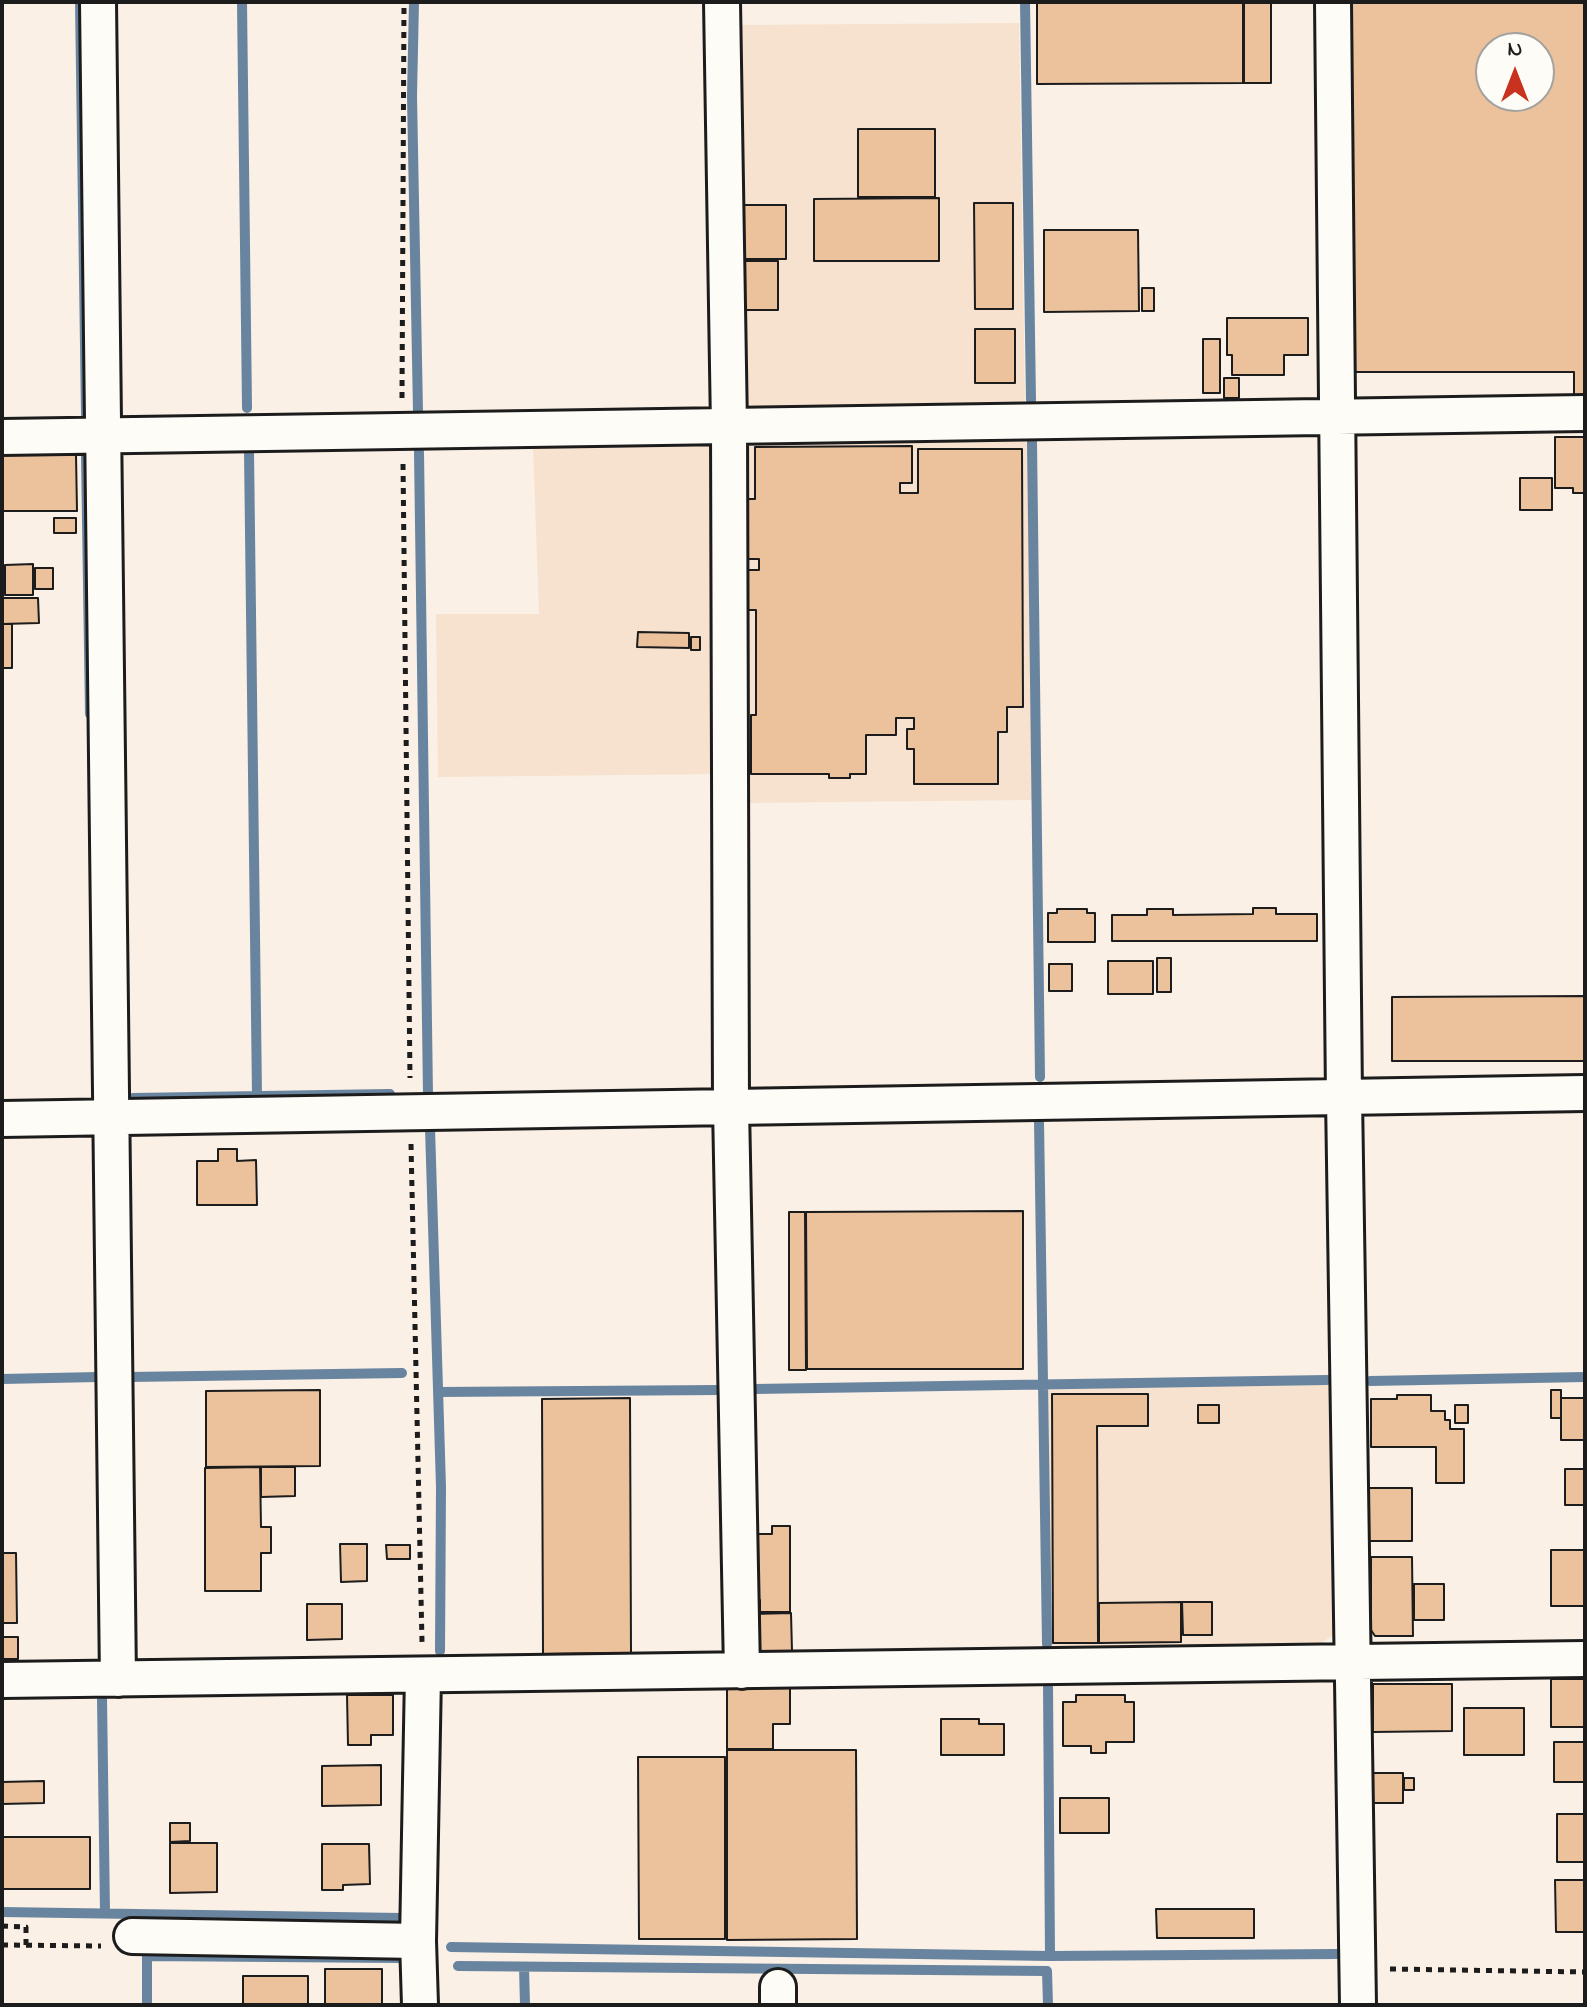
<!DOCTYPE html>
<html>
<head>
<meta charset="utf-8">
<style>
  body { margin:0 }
  #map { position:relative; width:1587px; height:2007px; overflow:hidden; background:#faf0e5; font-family:"Indie Flower",sans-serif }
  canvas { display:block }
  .frame { position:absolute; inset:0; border:4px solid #1c1c1c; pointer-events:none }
  .north { position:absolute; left:1475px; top:32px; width:80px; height:80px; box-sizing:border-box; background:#fdfcf7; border:2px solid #a3a29f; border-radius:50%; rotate:0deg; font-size:22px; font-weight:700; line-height:32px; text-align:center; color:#1c1c1c }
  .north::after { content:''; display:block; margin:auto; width:28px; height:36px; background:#c8321e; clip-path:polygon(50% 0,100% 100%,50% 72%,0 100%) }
</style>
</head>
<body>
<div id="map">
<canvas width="1587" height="2007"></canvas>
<div class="frame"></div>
<div class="north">N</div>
</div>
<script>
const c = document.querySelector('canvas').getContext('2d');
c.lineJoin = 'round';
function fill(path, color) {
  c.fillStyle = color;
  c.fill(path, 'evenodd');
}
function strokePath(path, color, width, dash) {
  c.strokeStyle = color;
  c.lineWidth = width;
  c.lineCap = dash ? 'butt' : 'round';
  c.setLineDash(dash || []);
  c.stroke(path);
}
const built = new Path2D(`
  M 1019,23 L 1025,405 L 752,410 L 739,400 L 735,25 Z
  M 1029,436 L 1032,800 L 746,803 L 743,452 L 752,442 Z
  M 704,442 L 717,453 L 719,774 L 438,777 L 436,614 L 539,614 L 533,445 Z
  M 1332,1384 L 1334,1635 L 1317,1645 L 1050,1649 L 1046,1389 Z`);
const stream = new Path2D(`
  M 80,2 L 86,415
  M 242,2 L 247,408
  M 414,2 L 412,96 L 418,412
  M 1025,2 L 1031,400
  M 1032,442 L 1040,1077
  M 249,451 L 257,1096
  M 419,452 L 428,1095
  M 86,456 L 90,714
  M 133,1098 L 390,1094
  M 1039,1121 L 1047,1644
  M 430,1128 L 441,1487 L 440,1651
  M 129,1377 L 402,1373
  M 2,1379 L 98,1377
  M 1370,1381 L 1585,1377
  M 754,1389 L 1327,1380
  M 438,1392 L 719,1390
  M 1048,1684 L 1050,1956
  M 102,1698 L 105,1913
  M 2,1912 L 402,1918
  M 451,1947 L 1050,1956 L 1337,1954
  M 458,1966 L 1047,1971 L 1048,2005
  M 524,1967 L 525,2005
  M 147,2005 L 147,1956 L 399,1958`);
const building = new Path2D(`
  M 1037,2 L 1243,2 L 1243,83 L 1037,84 Z
  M 1244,2 L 1271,2 L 1271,83 L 1244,83 Z
  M 1347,2 L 1585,2 L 1585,397 L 1574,397 L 1574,372 L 1348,372 ZM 1491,48 L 1539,48 L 1539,96 L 1491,96 Z
  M 858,129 L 935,129 L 935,197 L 858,197 Z
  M 939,198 L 939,261 L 814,261 L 814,199 Z
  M 974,203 L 1013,203 L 1013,309 L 975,309 Z
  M 742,205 L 786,205 L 786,259 L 742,259 Z
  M 1044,230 L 1138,230 L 1139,311 L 1044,312 Z
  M 742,261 L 778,261 L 778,310 L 742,310 Z
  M 1142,288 L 1154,288 L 1154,311 L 1142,311 Z
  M 1227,318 L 1308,318 L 1308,355 L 1284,355 L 1284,375 L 1232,375 L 1232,355 L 1227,355 Z
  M 975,329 L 1015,329 L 1015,383 L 975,383 Z
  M 1203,339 L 1220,339 L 1220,393 L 1203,393 Z
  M 1224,378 L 1239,378 L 1239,398 L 1224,398 Z
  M 1555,437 L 1585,437 L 1585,493 L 1573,493 L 1573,488 L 1555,488 Z
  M 912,446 L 912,483 L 900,483 L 900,493 L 918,493 L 918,449 L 1022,449 L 1023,707 L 1007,707 L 1007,732 L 998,732 L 998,784 L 914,784 L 914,749 L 907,749 L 907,729 L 914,729 L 914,718 L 896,718 L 896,735 L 866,735 L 866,774 L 850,774 L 850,778 L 829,778 L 829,774 L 751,774 L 751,715 L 756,715 L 756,610 L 748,610 L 748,570 L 759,570 L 759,559 L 748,559 L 748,499 L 755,499 L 755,447 Z
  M 2,455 L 76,455 L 77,511 L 2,511 Z
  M 1520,478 L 1552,478 L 1552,510 L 1520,510 Z
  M 54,518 L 76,518 L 76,533 L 54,533 Z
  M 33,564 L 33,595 L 5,595 L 5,565 Z
  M 35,568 L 53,568 L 53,589 L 35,589 Z
  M 2,598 L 38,598 L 39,623 L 2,624 Z
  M 2,624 L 12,624 L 12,668 L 2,668 Z
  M 638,632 L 689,633 L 689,648 L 637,647 Z
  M 691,637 L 700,637 L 700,650 L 691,650 Z
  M 1253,908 L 1276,908 L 1276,914 L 1317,914 L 1317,941 L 1112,941 L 1112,915 L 1147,915 L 1147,909 L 1173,909 L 1173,915 L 1253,914 Z
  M 1057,909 L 1087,909 L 1087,913 L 1095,913 L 1095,942 L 1048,942 L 1048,913 L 1057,913 Z
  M 1157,958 L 1171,958 L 1171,992 L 1157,992 Z
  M 1108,961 L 1153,961 L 1153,994 L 1108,994 Z
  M 1049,964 L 1072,964 L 1072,991 L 1049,991 Z
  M 1585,996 L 1585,1061 L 1392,1061 L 1392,997 Z
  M 218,1149 L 237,1149 L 237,1161 L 256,1160 L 257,1205 L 197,1205 L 197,1161 L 218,1161 Z
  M 1023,1211 L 1023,1369 L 807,1369 L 806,1212 Z
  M 789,1212 L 805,1212 L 806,1370 L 789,1370 Z
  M 320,1390 L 320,1466 L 206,1467 L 206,1391 Z
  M 1551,1390 L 1561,1390 L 1561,1418 L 1551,1418 Z
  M 1052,1394 L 1148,1394 L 1148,1426 L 1097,1426 L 1098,1643 L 1053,1643 Z
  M 1397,1395 L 1431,1395 L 1431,1411 L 1445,1411 L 1445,1420 L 1450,1420 L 1450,1429 L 1464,1429 L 1464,1483 L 1436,1483 L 1436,1447 L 1371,1447 L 1371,1399 L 1397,1399 Z
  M 630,1398 L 631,1653 L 543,1654 L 542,1399 Z
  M 1561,1398 L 1585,1398 L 1585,1440 L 1561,1440 Z
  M 1198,1405 L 1219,1405 L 1219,1423 L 1198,1423 Z
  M 1455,1405 L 1468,1405 L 1468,1423 L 1455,1423 Z
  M 260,1467 L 261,1527 L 271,1527 L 271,1553 L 261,1553 L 261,1591 L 205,1591 L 205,1468 Z
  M 261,1467 L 295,1467 L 295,1496 L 261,1497 Z
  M 1565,1469 L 1585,1469 L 1585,1505 L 1565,1505 Z
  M 1369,1488 L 1412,1488 L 1412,1541 L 1369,1541 Z
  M 772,1526 L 790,1526 L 790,1612 L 760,1612 L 760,1600 L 752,1600 L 752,1534 L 772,1534 Z
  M 340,1544 L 367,1544 L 367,1581 L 341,1582 Z
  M 386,1545 L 410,1545 L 410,1559 L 387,1559 Z
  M 1551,1550 L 1585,1550 L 1585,1606 L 1551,1606 Z
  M 2,1553 L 16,1553 L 17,1623 L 2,1623 Z
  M 1371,1557 L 1412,1557 L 1413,1636 L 1375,1636 L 1371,1630 Z
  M 1414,1584 L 1444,1584 L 1444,1620 L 1414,1620 Z
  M 1181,1602 L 1181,1642 L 1099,1643 L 1099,1603 Z
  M 1182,1602 L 1212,1602 L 1212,1635 L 1183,1635 Z
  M 307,1604 L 342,1604 L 342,1639 L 307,1640 Z
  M 791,1613 L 792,1651 L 752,1651 L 752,1614 Z
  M 2,1637 L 18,1637 L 18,1659 L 2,1659 Z
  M 1551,1679 L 1585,1679 L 1585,1727 L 1551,1727 Z
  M 1373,1684 L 1452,1684 L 1452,1731 L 1373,1732 Z
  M 727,1688 L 790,1688 L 790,1724 L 773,1724 L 773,1749 L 727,1749 Z
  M 347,1695 L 393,1695 L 393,1735 L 371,1735 L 371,1745 L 348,1745 Z
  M 1076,1695 L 1125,1695 L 1125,1702 L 1134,1702 L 1134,1742 L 1106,1742 L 1106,1753 L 1091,1753 L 1091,1746 L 1063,1746 L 1063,1702 L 1076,1702 Z
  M 1464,1708 L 1524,1708 L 1524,1755 L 1464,1755 Z
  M 941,1719 L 979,1719 L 979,1724 L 1004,1724 L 1004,1755 L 941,1755 Z
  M 1554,1742 L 1585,1742 L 1585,1782 L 1554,1782 Z
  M 727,1750 L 856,1750 L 857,1939 L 727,1940 Z
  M 638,1757 L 725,1757 L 725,1939 L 639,1939 Z
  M 381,1765 L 381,1805 L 322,1806 L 322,1766 Z
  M 1371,1773 L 1403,1773 L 1403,1803 L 1371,1803 Z
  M 1404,1778 L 1414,1778 L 1414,1790 L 1404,1790 Z
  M 44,1781 L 44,1803 L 2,1804 L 2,1782 Z
  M 1060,1798 L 1109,1798 L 1109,1833 L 1060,1833 Z
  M 1585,1807 L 1585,1862 L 1557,1862 L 1557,1814 L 1585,1814 Z
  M 170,1823 L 190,1823 L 190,1841 L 170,1842 Z
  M 2,1837 L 90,1837 L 90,1889 L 2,1889 Z
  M 170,1843 L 217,1843 L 217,1892 L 170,1893 Z
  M 322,1844 L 369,1844 L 370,1884 L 343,1885 L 343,1890 L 322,1890 Z
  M 1555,1880 L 1585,1880 L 1585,1932 L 1556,1932 Z
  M 1156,1909 L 1254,1909 L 1254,1938 L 1157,1938 Z
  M 325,1969 L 382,1969 L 382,2005 L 325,2005 Z
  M 243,1976 L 308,1976 L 308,2004 L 243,2005 Z`);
const path = new Path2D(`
  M 402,398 L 404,2
  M 403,464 L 410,1078
  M 411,1144 L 422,1642
  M 2,1926 L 26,1927 L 26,1945
  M 2,1945 L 101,1946
  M 1390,1969 L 1585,1972`);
const minor = new Path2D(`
  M 98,2 L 118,1679
  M 722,2 L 729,427 L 731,1107 L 742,1671
  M 1333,2 L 1344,1097 L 1358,2005
  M 2,437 L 1585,413
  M 2,1119 L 1585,1093
  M 2,1680 L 1585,1659
  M 132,1936 L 418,1941
  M 778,1987 L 778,2005
  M 420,2005 L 418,1941 L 423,1675`);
fill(built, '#f6e2cf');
strokePath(stream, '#69849f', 10);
fill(building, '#ecc29c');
strokePath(building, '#1c1c1c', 2);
strokePath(minor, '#1c1c1c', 40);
strokePath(path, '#1c1c1c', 5, [6, 6]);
strokePath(minor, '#fdfcf7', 34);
</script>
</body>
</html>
